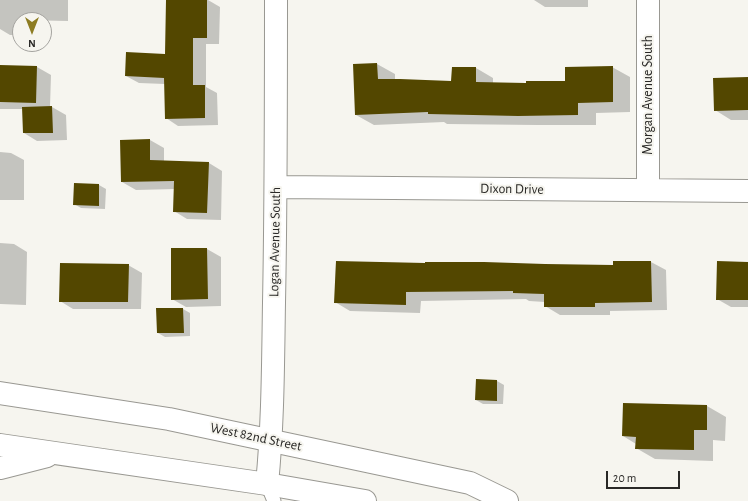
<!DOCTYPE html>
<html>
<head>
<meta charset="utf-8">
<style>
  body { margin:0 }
  #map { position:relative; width:748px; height:501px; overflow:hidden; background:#f6f5ef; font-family:"Alegreya Sans",sans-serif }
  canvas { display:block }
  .north { position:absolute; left:12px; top:12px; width:40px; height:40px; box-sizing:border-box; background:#f6f5ef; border:1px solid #a4a39f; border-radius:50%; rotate:180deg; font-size:11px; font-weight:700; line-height:16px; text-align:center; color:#292826 }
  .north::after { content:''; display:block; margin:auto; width:14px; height:18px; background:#8d7c22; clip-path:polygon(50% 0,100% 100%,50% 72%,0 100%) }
  .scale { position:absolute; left:606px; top:471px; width:74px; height:18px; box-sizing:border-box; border:2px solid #292826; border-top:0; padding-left:5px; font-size:12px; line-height:14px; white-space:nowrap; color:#292826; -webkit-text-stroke:3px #f6f5ef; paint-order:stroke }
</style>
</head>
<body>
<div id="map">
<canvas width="748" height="501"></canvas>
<div class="north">N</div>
<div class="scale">20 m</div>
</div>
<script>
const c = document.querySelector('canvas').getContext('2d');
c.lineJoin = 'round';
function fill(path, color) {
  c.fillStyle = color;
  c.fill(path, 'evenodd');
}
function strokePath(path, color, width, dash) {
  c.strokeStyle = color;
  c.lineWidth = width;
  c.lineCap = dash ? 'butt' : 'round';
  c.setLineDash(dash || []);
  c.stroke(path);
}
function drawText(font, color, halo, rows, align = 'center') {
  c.font = font + ' "Alegreya Sans",sans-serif';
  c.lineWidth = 4;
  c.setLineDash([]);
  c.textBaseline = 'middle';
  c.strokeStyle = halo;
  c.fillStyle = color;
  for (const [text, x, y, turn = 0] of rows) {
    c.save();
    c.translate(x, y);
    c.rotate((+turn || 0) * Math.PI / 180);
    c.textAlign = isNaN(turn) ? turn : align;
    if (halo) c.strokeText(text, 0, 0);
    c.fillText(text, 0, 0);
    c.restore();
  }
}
const shadow = new Path2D(`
  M 0,0 L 68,0 L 68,21 L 20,20 L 20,35 L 10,35 L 0,29 Z
  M 167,0 L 208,0 L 220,7 L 219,44 L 206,44 L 206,87 L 217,93 L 218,125 L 178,126 L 166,118 L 165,84 L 139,83 L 126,76 L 166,55 Z
  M 534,0 L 603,0 L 588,0 L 588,7 L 545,7 Z
  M 377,64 L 395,74 L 395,80 L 452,82 L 476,68 L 493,78 L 493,83 L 527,84 L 566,82 L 612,67 L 630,77 L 630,112 L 596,113 L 596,125 L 536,125 L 447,124 L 444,122 L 374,125 L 356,115 L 354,65 Z
  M 0,66 L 37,67 L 51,75 L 50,107 L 52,107 L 66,115 L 67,140 L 37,141 L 24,133 L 23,109 L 0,109 Z
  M 748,78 L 748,120 L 731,120 L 715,110 Z
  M 150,140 L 164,148 L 164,161 L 209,163 L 222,171 L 221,220 L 187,219 L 174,211 L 175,189 L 136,190 L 122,182 Z
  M 0,152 L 11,153 L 24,160 L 24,200 L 0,200 Z
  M 75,184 L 99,185 L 106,189 L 105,209 L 81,208 L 74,204 Z
  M 0,243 L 14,244 L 27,252 L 26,305 L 0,304 Z
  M 172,249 L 207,249 L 221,257 L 221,306 L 186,307 L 172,299 Z
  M 336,262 L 614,266 L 614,262 L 651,262 L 666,270 L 667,310 L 610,311 L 610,315 L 560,315 L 545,306 L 545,302 L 529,301 L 526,299 L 421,301 L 420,313 L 350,311 L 335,302 Z
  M 748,263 L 748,307 L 731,307 L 717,299 Z
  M 128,265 L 142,273 L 141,309 L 73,309 L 60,301 Z
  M 183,309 L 190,313 L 190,336 L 165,337 L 158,333 Z
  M 477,380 L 497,381 L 504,385 L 503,404 L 483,404 L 476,400 Z
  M 707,406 L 726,417 L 725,441 L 713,440 L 713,461 L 655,459 L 636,448 L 636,444 L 623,436 Z`);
const building = new Path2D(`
  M 166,0 L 207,0 L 207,38 L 193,38 L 193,85 L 205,85 L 205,118 L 165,119 L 164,78 L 125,76 L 126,52 L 165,54 Z
  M 377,63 L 378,79 L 400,79 L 451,81 L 452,67 L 476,67 L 476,82 L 526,83 L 526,81 L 565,81 L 565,67 L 613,66 L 613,102 L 578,103 L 578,115 L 518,116 L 428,114 L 428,112 L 355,115 L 353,64 Z
  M 0,65 L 37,66 L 36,103 L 0,102 Z
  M 748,77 L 748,110 L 714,111 L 713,78 Z
  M 52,106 L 53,133 L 23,133 L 22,107 Z
  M 150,139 L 150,160 L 209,162 L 207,213 L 173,212 L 174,181 L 121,182 L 120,140 Z
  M 74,183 L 99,184 L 99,206 L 73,205 Z
  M 171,248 L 207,248 L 208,299 L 171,300 Z
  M 336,261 L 425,263 L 425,262 L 484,262 L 545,264 L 613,265 L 613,261 L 651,261 L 652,302 L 595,303 L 595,307 L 544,307 L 544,294 L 513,293 L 513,291 L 406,292 L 406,305 L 334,303 Z
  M 717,261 L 748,262 L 748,300 L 716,300 Z
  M 60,263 L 129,264 L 128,302 L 59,302 Z
  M 156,308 L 183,308 L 184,333 L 157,333 Z
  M 476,379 L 497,380 L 497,401 L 475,400 Z
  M 623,403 L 707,405 L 707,430 L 694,430 L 694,450 L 635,449 L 636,437 L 622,436 Z`);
const lane = new Path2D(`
  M 267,484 L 274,501`);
const street = new Path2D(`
  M 648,0 L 648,190
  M 276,187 L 748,191
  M 267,484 C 273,424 273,363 274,303 C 276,202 276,101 276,0`);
const secondary = new Path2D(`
  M 0,393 L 169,419 L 470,483 L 507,501
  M 0,445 L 267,484 L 365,501
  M 0,468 L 47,456`);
const streetNames = [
  ["Morgan Avenue South",648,95,-90],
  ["Dixon Drive",512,189,1],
  ["Logan Avenue South",275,242,-89],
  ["West 82nd Street",256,437,12]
];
fill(shadow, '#0003');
fill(building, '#534700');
strokePath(lane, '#999892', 15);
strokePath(street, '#999892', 24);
strokePath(secondary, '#999892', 24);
strokePath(lane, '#fff', 13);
strokePath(street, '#fff', 22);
strokePath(secondary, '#fff', 22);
drawText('14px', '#292826', '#f6f5ef', streetNames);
</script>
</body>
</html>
